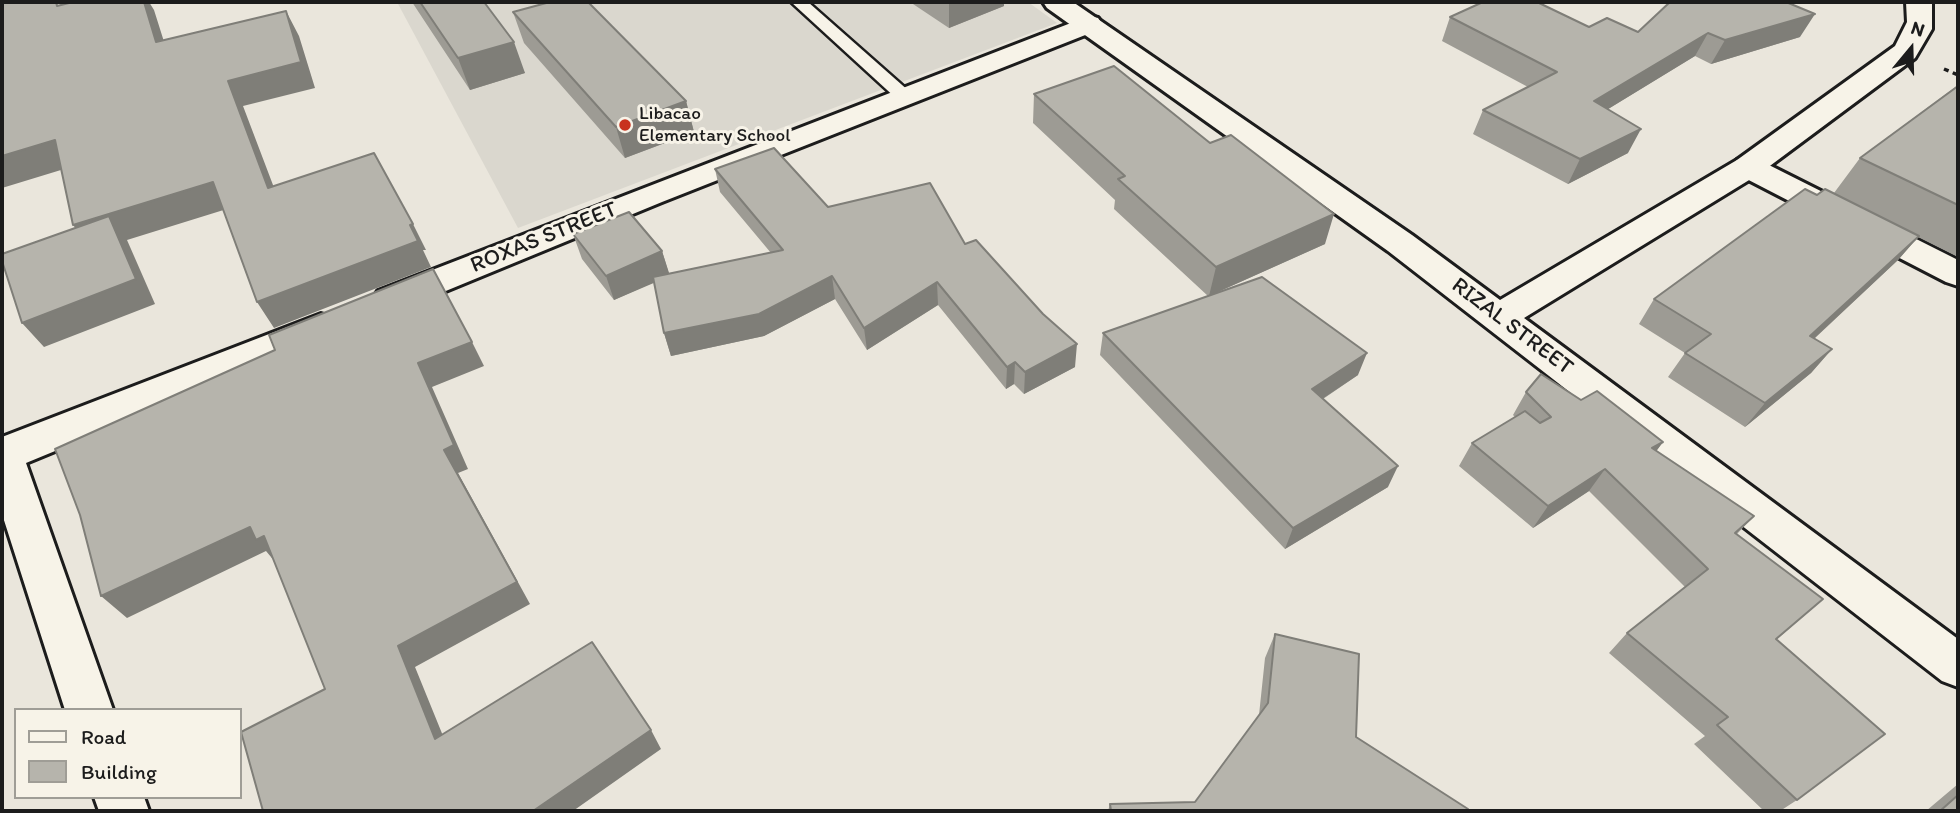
<!DOCTYPE html>
<html>
<head>
<meta charset="utf-8">
<style>
  body { margin:0 }
  #map { position:relative; width:1960px; height:813px; overflow:hidden; background:#eae6dc; font-family:Itim,sans-serif }
  canvas { display:block }
  .frame { position:absolute; inset:0; border:4px solid #1c1c1c; pointer-events:none }
  .legend { position:absolute; left:14px; top:708px; width:228px; height:91px; box-sizing:border-box; background:#f7f3e8; border:2px solid #9f9d96; margin:0; padding:9px 12px; list-style:none; font-size:21px; color:#1c1c1c }
  .legend li { display:flex; align-items:center; gap:14px; height:35px }
  .legend b { width:35px; border:2px solid #9f9d96 }
  .north { position:absolute; left:1876px; top:14px; width:70px; height:70px; -webkit-text-stroke:5px #f7f3e8; paint-order:stroke; rotate:19deg; font-size:19px; font-weight:700; line-height:28px; text-align:center; color:#1c1c1c }
  .north::after { content:''; display:block; margin:auto; width:24px; height:32px; background:#1c1c1c; clip-path:polygon(50% 0,100% 100%,50% 72%,0 100%) }
</style>
</head>
<body>
<div id="map">
<canvas width="1960" height="813"></canvas>
<div class="frame"></div>
<ul class="legend">
<li><b style="height:9px;background:#f7f3e8"></b>Road</li>
<li><b style="height:19px;background:#b6b4ac"></b>Building</li>
</ul>
<div class="north">N</div>
</div>
<script>
const c = document.querySelector('canvas').getContext('2d');
c.lineJoin = 'round';
function fill(path, color) {
  c.fillStyle = color;
  c.fill(path, 'evenodd');
}
function strokePath(path, color, width, dash) {
  c.strokeStyle = color;
  c.lineWidth = width;
  c.lineCap = dash ? 'butt' : 'round';
  c.setLineDash(dash || []);
  c.stroke(path);
}
function drawText(font, color, halo, rows, align = 'center') {
  c.font = font + ' Itim,sans-serif';
  c.lineWidth = 6;
  c.setLineDash([]);
  c.textBaseline = 'middle';
  c.strokeStyle = halo;
  c.fillStyle = color;
  for (const [text, x, y, turn = 0] of rows) {
    c.save();
    c.translate(x, y);
    c.rotate((+turn || 0) * Math.PI / 180);
    c.textAlign = isNaN(turn) ? turn : align;
    if (halo) c.strokeText(text, 0, 0);
    c.fillText(text, 0, 0);
    c.restore();
  }
}
const built = new Path2D(`
  M 397,2 L 1028,2 L 1057,23 L 518,228 Z`);
const path = new Path2D(`
  M 1944,69 L 1958,75`);
const lane = new Path2D(`
  M 791,2 L 808,2 L 910,92 L 913,96 L 910,100 L 898,100 Z`);
const street = new Path2D(`
  M 1089,16 L 1098,18 L 1102,24 L 1098,30 L 662,202 L 402,309 L 390,312 L 378,309 L 372,300 L 378,291 Z
  M 1748,157 L 1759,160 L 1958,260 L 1958,286 L 1946,282 L 1737,174 L 1732,167 L 1737,160 Z
  M 321,314 L 334,318 L 339,327 L 334,336 L 26,463 L 113,710 L 65,710 L 2,514 L 2,437 Z
  M 94,797 L 144,797 L 149,811 L 99,811 Z`);
const secondary = new Path2D(`
  M 1043,2 L 1073,2 L 1412,235 L 1500,300 L 1737,160 L 1895,46 L 1907,22 L 1906,2 L 1932,2 L 1932,29 L 1915,58 L 1759,174 L 1524,318 L 1958,639 L 1958,687 L 1942,681 L 1388,251 L 1047,8 Z`);
const wall = new Path2D(`
  M 412,2 L 484,2 L 525,73 L 470,90 Z
  M 910,2 L 1004,2 L 1004,6 L 949,28 Z
  M 1670,2 L 1800,37 L 1711,64 L 1695,56 L 1608,109 L 1628,153 L 1568,184 L 1473,134 L 1483,110 L 1528,87 L 1442,41 L 1450,17 L 1638,32 Z
  M 513,12 L 686,101 L 694,132 L 625,158 L 524,43 Z
  M 1958,85 L 1958,257 L 1918,237 L 1898,260 L 1814,339 L 1832,349 L 1811,373 L 1745,427 L 1668,377 L 1685,353 L 1639,324 L 1654,299 L 1817,195 L 1834,193 L 1860,158 Z
  M 1034,94 L 1325,244 L 1220,291 L 1358,375 L 1323,399 L 1388,487 L 1285,549 L 1100,355 L 1103,333 L 1208,296 L 1114,209 L 1115,200 L 1033,123 Z
  M 715,169 L 828,207 L 965,244 L 1075,367 L 1024,394 L 1014,384 L 1006,389 L 938,305 L 867,350 L 835,299 L 764,336 L 671,356 L 664,333 L 654,282 L 614,300 L 582,259 L 573,234 L 662,251 L 669,274 L 771,253 L 720,192 Z
  M 1526,392 L 1581,400 L 1663,442 L 1656,451 L 1754,516 L 1737,534 L 1823,599 L 1776,640 L 1797,800 L 1780,811 L 1764,811 L 1694,744 L 1705,736 L 1609,653 L 1627,633 L 1685,587 L 1589,491 L 1533,528 L 1459,466 L 1472,443 L 1515,417 L 1513,415 Z
  M 1275,634 L 1356,737 L 1468,811 L 1108,811 L 1110,804 L 1195,802 L 1259,715 L 1265,658 Z
  M 1958,784 L 1958,811 L 1926,811 Z`);
const shadedWall = new Path2D(`
  M 144,2 L 149,2 L 154,10 L 172,67 L 156,42 Z
  M 949,2 L 1004,2 L 1004,6 L 949,28 Z
  M 286,11 L 299,36 L 315,88 L 243,106 L 284,214 L 268,188 L 228,81 Z
  M 1815,14 L 1800,37 L 1711,64 L 1725,40 Z
  M 1708,33 L 1695,56 L 1582,125 L 1594,101 Z
  M 514,42 L 525,73 L 470,90 L 458,58 Z
  M 686,101 L 694,132 L 625,158 L 616,127 Z
  M 1641,129 L 1628,153 L 1568,184 L 1580,159 Z
  M 55,140 L 74,166 L 2,188 L 2,156 Z
  M 213,182 L 230,208 L 127,240 L 155,304 L 44,347 L 22,323 L 94,251 L 73,225 Z
  M 1334,214 L 1325,244 L 1209,296 L 1216,267 Z
  M 413,224 L 426,250 L 423,250 L 431,267 L 274,328 L 257,302 Z
  M 1919,236 L 1898,260 L 1790,361 L 1810,336 Z
  M 662,251 L 670,276 L 614,300 L 606,276 Z
  M 832,276 L 835,299 L 764,336 L 671,356 L 664,333 Z
  M 937,282 L 938,305 L 867,350 L 864,328 Z
  M 472,342 L 484,366 L 432,387 L 468,469 L 458,473 L 530,604 L 415,667 L 452,758 L 435,739 L 398,646 L 444,450 L 418,363 Z
  M 1077,344 L 1075,367 L 1024,394 L 1025,372 Z
  M 1832,349 L 1811,373 L 1745,427 L 1765,403 Z
  M 1367,353 L 1358,375 L 1304,411 L 1312,389 Z
  M 1015,362 L 1014,384 L 1006,389 L 1007,367 Z
  M 1663,442 L 1646,465 L 1652,448 Z
  M 1398,466 L 1388,487 L 1285,549 L 1293,528 Z
  M 1605,469 L 1589,491 L 1533,528 L 1548,506 Z
  M 250,527 L 264,536 L 276,563 L 266,551 L 127,618 L 101,596 Z
  M 651,730 L 661,749 L 573,811 L 533,811 Z`);
const building = new Path2D(`
  M 2,2 L 56,2 L 57,6 L 73,2 L 144,2 L 156,42 L 286,11 L 301,62 L 228,81 L 268,188 L 374,153 L 413,224 L 410,225 L 418,241 L 257,302 L 213,182 L 73,225 L 55,140 L 2,156 Z
  M 420,2 L 484,2 L 514,42 L 458,58 Z
  M 550,2 L 588,2 L 686,101 L 616,127 L 513,12 Z
  M 1483,2 L 1537,2 L 1589,27 L 1607,18 L 1638,32 L 1670,2 L 1786,2 L 1815,14 L 1725,40 L 1708,33 L 1594,101 L 1641,129 L 1580,159 L 1483,110 L 1557,72 L 1450,17 Z
  M 1114,66 L 1210,143 L 1231,135 L 1334,214 L 1216,267 L 1118,179 L 1125,176 L 1034,94 Z
  M 1958,86 L 1958,205 L 1860,158 Z
  M 774,148 L 828,207 L 930,183 L 965,244 L 976,240 L 1043,314 L 1077,344 L 1025,372 L 1015,362 L 1007,367 L 937,282 L 864,328 L 832,276 L 759,314 L 664,333 L 653,277 L 783,250 L 715,169 Z
  M 1805,189 L 1817,195 L 1825,189 L 1919,236 L 1810,336 L 1832,349 L 1765,403 L 1685,353 L 1711,334 L 1654,299 Z
  M 629,212 L 662,251 L 606,276 L 573,234 Z
  M 109,216 L 136,279 L 22,323 L 2,261 L 2,254 Z
  M 433,269 L 472,342 L 418,363 L 454,445 L 444,450 L 517,582 L 398,646 L 435,739 L 592,642 L 651,730 L 533,811 L 263,811 L 241,732 L 325,689 L 264,536 L 256,540 L 250,527 L 101,596 L 80,515 L 55,449 L 275,350 L 269,335 Z
  M 1262,277 L 1367,353 L 1312,389 L 1398,466 L 1293,528 L 1103,333 Z
  M 1541,374 L 1581,400 L 1597,391 L 1663,442 L 1652,448 L 1754,516 L 1735,533 L 1823,599 L 1776,639 L 1885,734 L 1797,800 L 1717,725 L 1728,717 L 1627,633 L 1708,569 L 1605,469 L 1548,506 L 1472,443 L 1525,411 L 1540,423 L 1551,417 L 1526,392 Z
  M 1275,634 L 1359,654 L 1356,737 L 1468,809 L 1468,811 L 1111,811 L 1110,804 L 1195,802 L 1268,703 Z
  M 1958,795 L 1958,811 L 1940,811 Z`);
const markers = [
  [625,125,7,"#c8321e"]
];
const farPoinames = [
  ["Libacao",639,114],
  ["Elementary School",639,136]
];
const streetNames = [
  ["ROXAS STREET",544,238,-22],
  ["RIZAL STREET",1512,327,37]
];
fill(built, '#dad7ce');
strokePath(lane, '#1c1c1c', 5);
strokePath(street, '#1c1c1c', 6);
strokePath(secondary, '#1c1c1c', 6);
strokePath(path, '#1c1c1c', 3.5, [5, 4.5]);
fill(lane, '#f7f3e8');
fill(street, '#f7f3e8');
fill(secondary, '#f7f3e8');
fill(wall, '#9d9b94');
fill(shadedWall, '#7f7e78');
fill(building, '#b6b4ac');
strokePath(building, '#7f7e78', 2);
for (const [x, y, r, color] of markers) {
  const dot = new Path2D();
  dot.arc(x, y, r, 0, 2 * Math.PI);
  c.fillStyle = color;
  c.fill(dot);
  strokePath(dot, '#f7f3e8', 2.5);
}
drawText('19px', '#1c1c1c', '#f7f3e8', farPoinames, 'left');
drawText('23px', '#1c1c1c', '#f7f3e8', streetNames);
</script>
</body>
</html>
